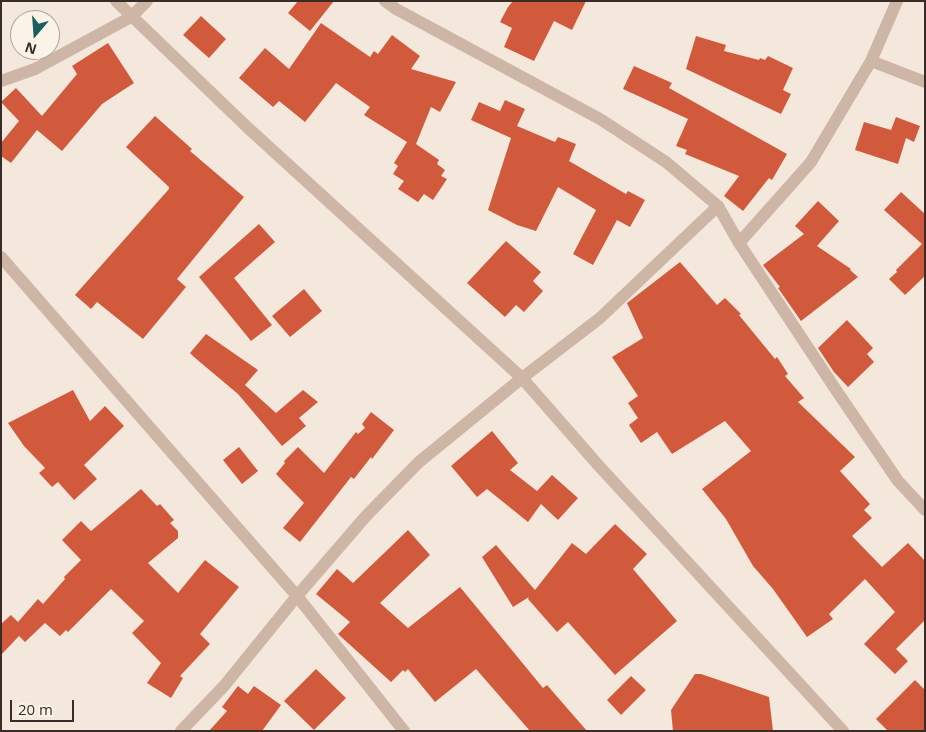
<!DOCTYPE html>
<html>
<head>
<meta charset="utf-8">
<style>
  body { margin:0 }
  #map { position:relative; width:926px; height:732px; overflow:hidden; background:#f4e7db; font-family:"Open Sans",sans-serif }
  canvas { display:block }
  .frame { position:absolute; inset:0; border:2px solid #392c28; pointer-events:none }
  .north { position:absolute; left:10px; top:10px; width:50px; height:50px; box-sizing:border-box; background:#fbf2e8; border:1px solid #ada39b; border-radius:50%; rotate:198deg; font-size:14px; font-weight:700; line-height:20px; text-align:center; color:#392c28 }
  .north::after { content:''; display:block; margin:auto; width:18px; height:22px; background:#195e5f; clip-path:polygon(50% 0,100% 100%,50% 72%,0 100%) }
  .scale { position:absolute; left:10px; top:700px; width:64px; height:22px; box-sizing:border-box; border:2px solid #392c28; border-top:0; padding-left:6px; font-size:15px; line-height:18px; white-space:nowrap; color:#392c28; -webkit-text-stroke:4px #fbf2e8; paint-order:stroke }
</style>
</head>
<body>
<div id="map">
<canvas width="926" height="732"></canvas>
<div class="frame"></div>
<div class="north">N</div>
<div class="scale">20 m</div>
</div>
<script>
const c = document.querySelector('canvas').getContext('2d');
c.lineJoin = 'round';
function fill(path, color) {
  c.fillStyle = color;
  c.fill(path, 'evenodd');
}
function strokePath(path, color, width, dash) {
  c.strokeStyle = color;
  c.lineWidth = width;
  c.lineCap = dash ? 'butt' : 'round';
  c.setLineDash(dash || []);
  c.stroke(path);
}
const building = new Path2D(`
  M 298,1 L 334,1 L 310,31 L 288,13 Z
  M 513,1 L 586,1 L 572,30 L 554,21 L 534,61 L 504,47 L 512,28 L 500,22 L 508,7 Z
  M 201,16 L 226,39 L 209,58 L 183,35 Z
  M 321,23 L 370,57 L 374,51 L 378,54 L 392,35 L 420,56 L 411,69 L 456,82 L 440,112 L 431,107 L 416,144 L 439,160 L 437,164 L 445,170 L 441,176 L 447,179 L 433,200 L 424,194 L 418,202 L 398,189 L 404,181 L 393,174 L 398,166 L 394,163 L 407,142 L 364,115 L 370,107 L 336,83 L 305,122 L 279,101 L 273,107 L 239,78 L 265,48 L 289,69 Z
  M 696,36 L 726,45 L 724,51 L 759,60 L 760,58 L 765,60 L 768,56 L 793,68 L 783,90 L 791,94 L 781,114 L 686,69 Z
  M 108,43 L 134,83 L 102,104 L 62,151 L 37,130 L 11,163 L 1,156 L 1,143 L 19,121 L 1,102 L 16,88 L 42,116 L 77,74 L 72,66 Z
  M 634,66 L 672,83 L 669,88 L 787,154 L 772,180 L 769,178 L 743,211 L 724,196 L 739,176 L 685,154 L 687,150 L 676,146 L 688,119 L 623,89 Z
  M 505,100 L 525,109 L 517,126 L 555,142 L 558,137 L 576,144 L 569,161 L 626,194 L 628,191 L 645,200 L 630,227 L 617,220 L 593,265 L 573,254 L 596,210 L 558,187 L 536,231 L 517,225 L 488,210 L 511,138 L 471,120 L 479,102 L 500,111 Z
  M 155,116 L 192,149 L 190,151 L 244,197 L 177,279 L 186,287 L 143,339 L 97,302 L 91,309 L 75,295 L 169,189 L 169,187 L 126,147 Z
  M 896,117 L 920,126 L 914,142 L 906,138 L 898,164 L 855,150 L 864,122 L 891,130 Z
  M 901,192 L 925,214 L 925,276 L 905,295 L 889,279 L 897,272 L 896,270 L 922,244 L 884,210 Z
  M 818,201 L 839,221 L 817,246 L 851,269 L 850,270 L 858,277 L 801,321 L 778,288 L 780,287 L 763,265 L 804,234 L 795,226 Z
  M 259,224 L 275,242 L 234,278 L 272,325 L 251,341 L 199,277 Z
  M 506,241 L 541,272 L 533,281 L 543,291 L 524,312 L 516,305 L 505,317 L 467,283 Z
  M 680,262 L 717,305 L 725,298 L 741,314 L 739,315 L 775,359 L 777,357 L 788,374 L 785,376 L 804,398 L 798,402 L 855,457 L 840,471 L 870,504 L 864,510 L 872,518 L 852,536 L 882,567 L 908,543 L 925,561 L 925,620 L 896,649 L 908,661 L 895,674 L 864,644 L 895,612 L 865,579 L 829,614 L 833,619 L 807,637 L 773,589 L 753,566 L 726,519 L 702,489 L 751,451 L 725,421 L 672,454 L 657,432 L 641,443 L 629,425 L 638,418 L 628,403 L 638,396 L 612,357 L 643,338 L 627,303 Z
  M 304,289 L 322,311 L 290,337 L 272,316 Z
  M 847,320 L 873,348 L 867,354 L 874,362 L 848,387 L 834,372 L 818,348 Z
  M 206,334 L 258,370 L 245,385 L 276,413 L 303,390 L 318,402 L 299,418 L 306,426 L 282,446 L 238,394 L 194,357 L 190,353 Z
  M 73,390 L 90,421 L 105,406 L 124,426 L 84,465 L 97,479 L 74,500 L 58,482 L 52,487 L 39,473 L 45,468 L 24,446 L 8,423 Z
  M 371,412 L 394,430 L 372,459 L 371,457 L 354,479 L 351,477 L 300,542 L 283,528 L 304,503 L 276,474 L 285,463 L 284,461 L 298,447 L 324,473 L 356,432 L 358,434 L 365,428 L 362,424 Z
  M 492,431 L 518,463 L 510,470 L 537,491 L 552,475 L 578,498 L 558,520 L 541,504 L 528,522 L 487,489 L 477,497 L 451,466 Z
  M 239,447 L 258,471 L 242,484 L 223,460 Z
  M 141,489 L 157,506 L 160,504 L 174,520 L 170,523 L 178,531 L 178,538 L 148,563 L 178,593 L 205,560 L 239,587 L 200,634 L 210,644 L 180,676 L 183,678 L 171,698 L 147,683 L 161,663 L 132,633 L 144,621 L 111,589 L 68,632 L 66,630 L 60,636 L 45,623 L 25,642 L 19,636 L 1,655 L 1,624 L 11,615 L 18,622 L 38,599 L 43,604 L 65,579 L 64,577 L 81,560 L 62,540 L 81,521 L 91,531 Z
  M 615,524 L 647,554 L 633,569 L 677,621 L 615,675 L 568,622 L 557,632 L 528,599 L 529,597 L 513,607 L 482,557 L 496,545 L 535,590 L 572,543 L 586,554 Z
  M 408,530 L 430,555 L 380,603 L 408,628 L 460,587 L 543,688 L 547,685 L 587,731 L 530,731 L 476,669 L 435,702 L 408,669 L 405,672 L 403,670 L 391,682 L 338,634 L 350,622 L 316,594 L 337,569 L 353,583 Z
  M 316,669 L 346,698 L 314,730 L 284,701 Z
  M 695,674 L 701,674 L 769,697 L 773,731 L 673,731 L 671,710 Z
  M 631,676 L 646,690 L 621,715 L 607,700 Z
  M 915,680 L 925,690 L 925,731 L 888,731 L 876,719 Z
  M 238,686 L 248,694 L 254,686 L 281,705 L 262,731 L 209,731 L 227,711 L 222,707 Z`);
const street = new Path2D(`
  M 116,1 L 247,127 L 522,378 L 599,466 L 843,731
  M 385,1 L 396,9 L 600,119 L 666,162 L 718,206 L 739,243 L 836,390 L 898,481 L 925,510
  M 871,61 L 925,82
  M 1,81 L 35,69 L 131,17 L 147,1
  M 739,243 L 811,162 L 871,61 L 897,1
  M 1,257 L 297,596 L 404,731
  M 181,731 L 224,686 L 297,596 L 366,516 L 419,462 L 522,378 L 600,318 L 718,206`);
fill(building, '#d15a3d');
strokePath(street, '#ceb6a6', 12);
</script>
</body>
</html>
